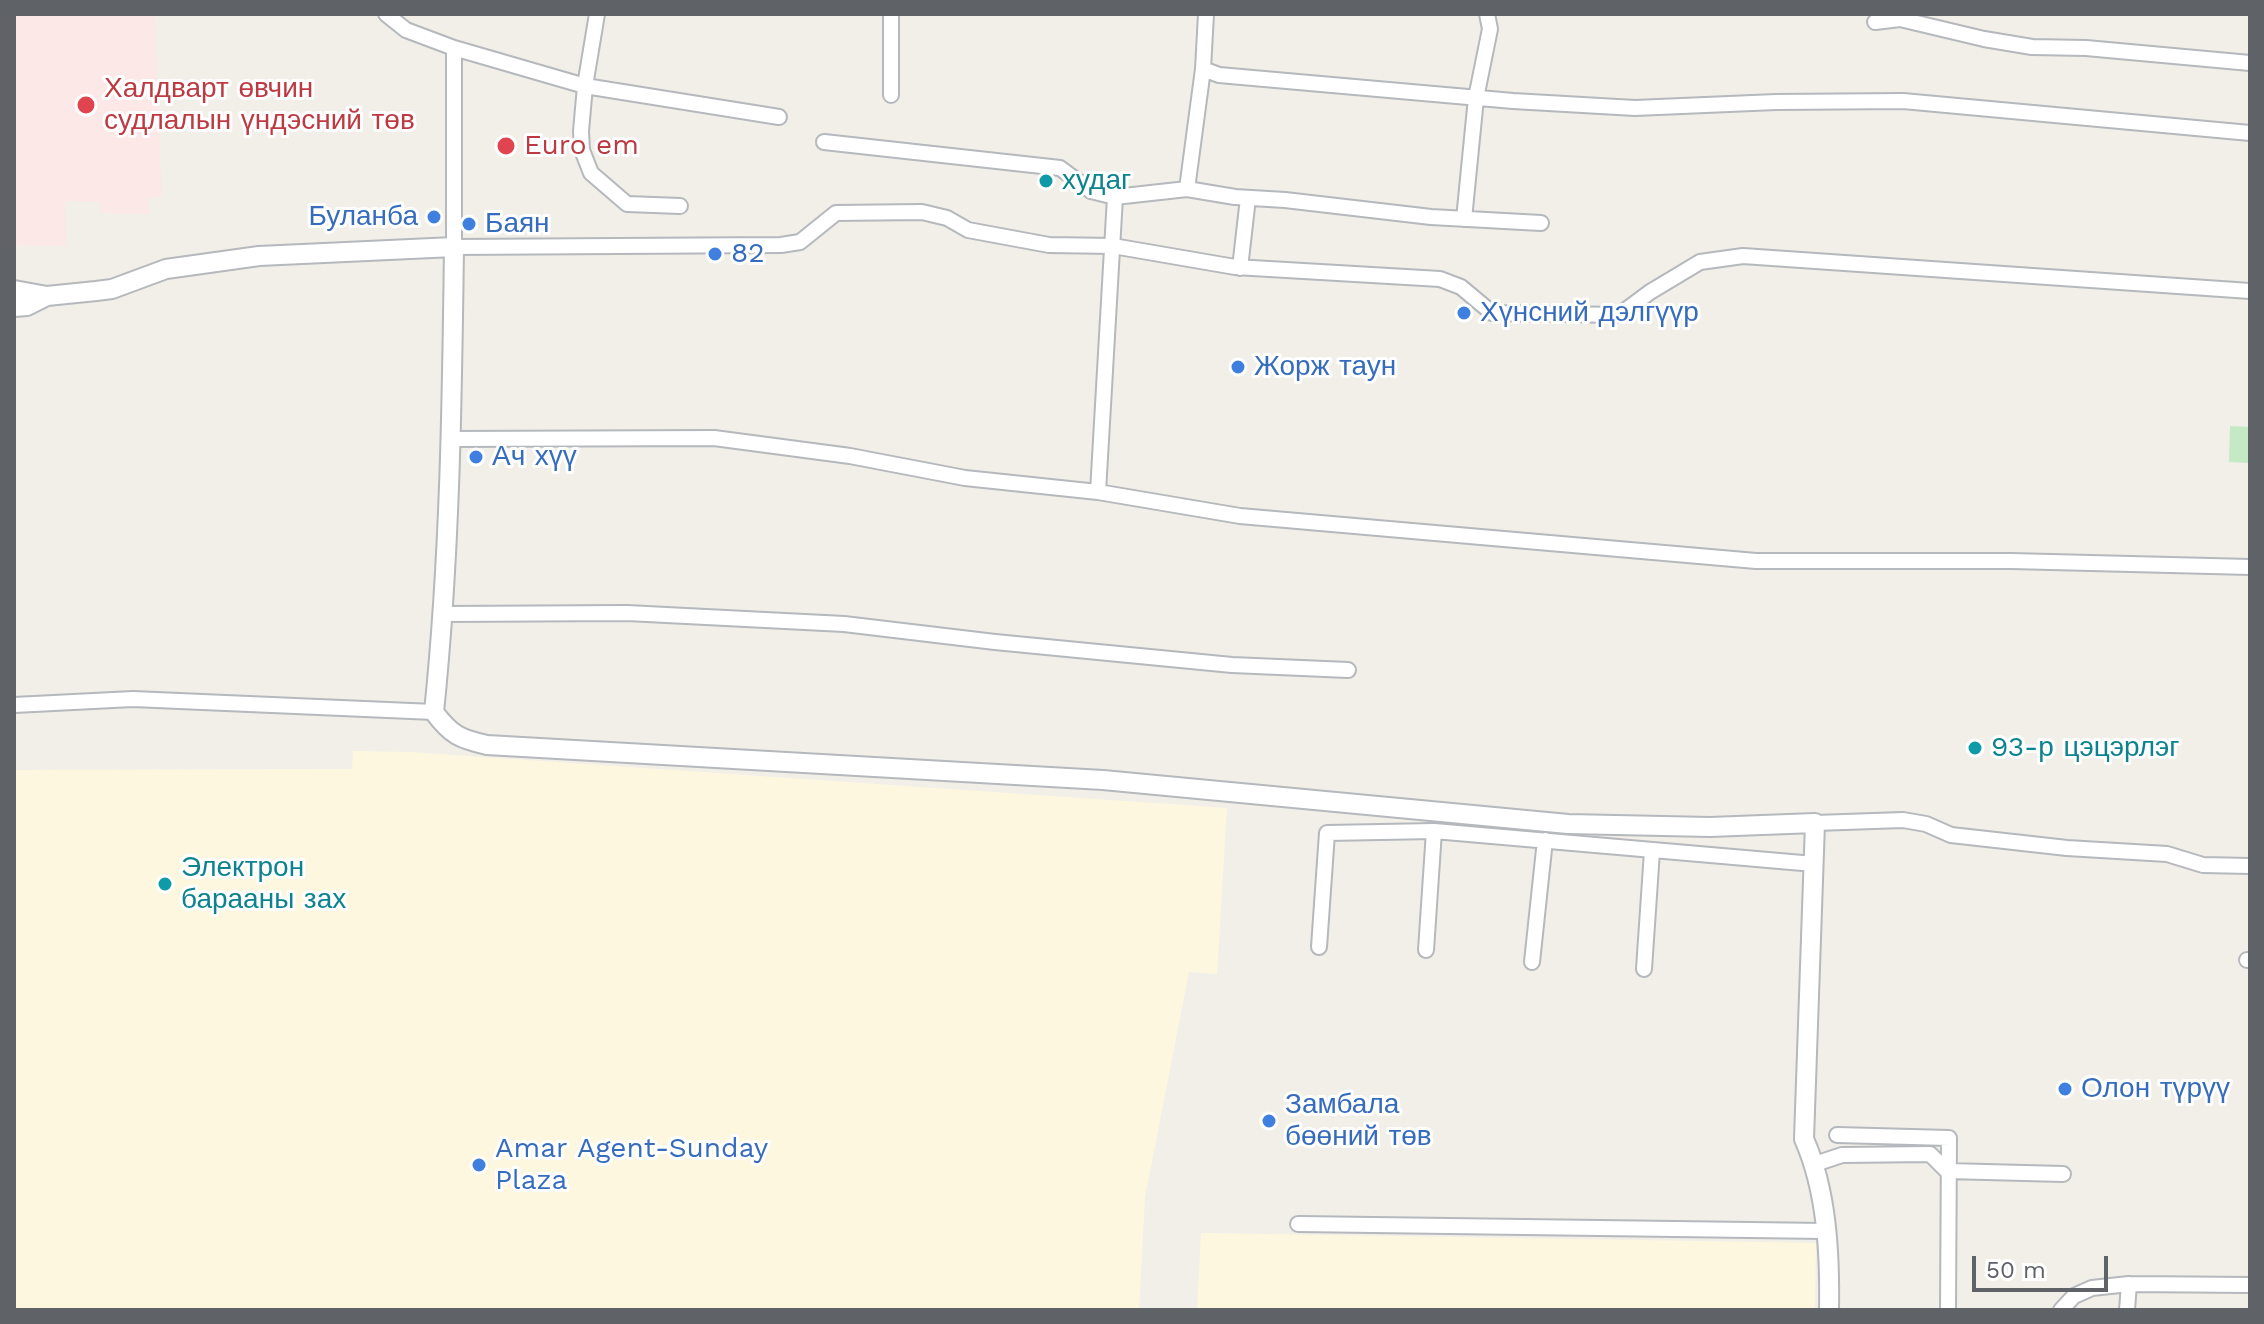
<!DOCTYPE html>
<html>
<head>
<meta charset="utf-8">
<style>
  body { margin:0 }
  #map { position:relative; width:2264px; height:1324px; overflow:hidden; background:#f1efe8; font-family:"Work Sans",sans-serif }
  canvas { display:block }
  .frame { position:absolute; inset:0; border:16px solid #5f6368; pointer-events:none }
  .scale { position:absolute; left:1972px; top:1256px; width:136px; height:36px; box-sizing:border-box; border:4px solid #5f6368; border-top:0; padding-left:10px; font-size:24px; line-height:28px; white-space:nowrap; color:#5f6368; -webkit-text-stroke:6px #fff; paint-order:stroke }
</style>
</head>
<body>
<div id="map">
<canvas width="2264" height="1324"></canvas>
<div class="frame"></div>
<div class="scale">50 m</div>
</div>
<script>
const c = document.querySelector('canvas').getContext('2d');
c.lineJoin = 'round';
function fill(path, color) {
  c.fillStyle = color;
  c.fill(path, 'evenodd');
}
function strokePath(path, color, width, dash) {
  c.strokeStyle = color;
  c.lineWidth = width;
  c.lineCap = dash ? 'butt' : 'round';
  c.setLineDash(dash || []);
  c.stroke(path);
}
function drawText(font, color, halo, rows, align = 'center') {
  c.font = font + ' "Work Sans",sans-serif';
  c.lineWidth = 6;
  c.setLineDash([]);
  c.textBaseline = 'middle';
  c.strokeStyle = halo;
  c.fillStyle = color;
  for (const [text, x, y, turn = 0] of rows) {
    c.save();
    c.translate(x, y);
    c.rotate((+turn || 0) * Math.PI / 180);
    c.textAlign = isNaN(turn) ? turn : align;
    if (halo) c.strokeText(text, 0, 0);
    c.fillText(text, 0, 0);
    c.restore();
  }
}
const commercial = new Path2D(`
  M 353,751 L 409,752 L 1227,808 L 1217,974 L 1189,972 L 1145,1197 L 1139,1310 L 14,1310 L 14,770 L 352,769 Z
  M 1201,1233 L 1816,1243 L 1815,1310 L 1197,1310 Z`);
const medical = new Path2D(`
  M 14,14 L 154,14 L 162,197 L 149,198 L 149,214 L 101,213 L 100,202 L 65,201 L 66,246 L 14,245 Z`);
const green = new Path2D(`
  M 2230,426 L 2250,427 L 2250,463 L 2229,462 Z`);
const minor = new Path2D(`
  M 386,14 L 406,30 L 454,48 L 454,247 L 781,245 L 800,242 L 836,213 L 922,212 L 947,218 L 968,230 L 1049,245 L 1113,246 L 1235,267 L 1440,279 L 1461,287 L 1492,313 L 1619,315 L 1650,292 L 1700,262 L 1743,256 L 2250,291
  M 597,14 L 585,86 L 581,131 L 582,150 L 591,173 L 627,204 L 680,206
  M 1206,14 L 1203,69 L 1219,75 L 1513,101 L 1635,108 L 1776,102 L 1903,101 L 2250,133
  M 1875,22 L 1900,19 L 1984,39 L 2032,47 L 2086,48 L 2250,63
  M 454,48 L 585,86 L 779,117
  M 891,95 L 891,14
  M 824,142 L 1060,168 L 1091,191 L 1115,197
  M 1187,189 L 1203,69
  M 1464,219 L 1476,98 L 1490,29 L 1487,14
  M 1240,268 L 1248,198
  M 452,439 L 714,438 L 850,456 L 965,478 L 1098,492 L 1240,516 L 1756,561 L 2011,561 L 2250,567
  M 1098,492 L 1115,197 L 1187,189 L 1235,197 L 1285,200 L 1431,217 L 1541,223
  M 444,614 L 627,613 L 844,624 L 995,642 L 1232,665 L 1348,670
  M 14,705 L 133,699 L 434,712
  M 1815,823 L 1903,820 L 1926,824 L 1951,835 L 2067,848 L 2167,854 L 2203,865 L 2250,866
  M 1319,947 L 1327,833 L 1434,831 L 1814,864
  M 1426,950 L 1434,831
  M 2247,960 L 2250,960
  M 1532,962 L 1545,840
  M 1644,969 L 1652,851
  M 1837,1135 L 1949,1138 L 1948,1310
  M 1815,1164 L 1842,1155 L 1930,1154 L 1947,1171 L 2063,1174
  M 1298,1224 L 1825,1231
  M 2061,1310 L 2074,1296 L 2092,1288 L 2129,1284 L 2250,1285
  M 2127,1310 L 2129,1284`);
const tertiary = new Path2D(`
  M 14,290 L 47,296 L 96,291 L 112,289 L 166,269 L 259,256 L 454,247 C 452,403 450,557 434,712 C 451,735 460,739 487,745 L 1103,780 L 1568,824 L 1710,827 L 1815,823 L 1804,1139 C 1827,1191 1830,1254 1829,1310
  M 14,307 L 27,306 L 47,296`);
const markers = [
  [86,105,10,"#e0444e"],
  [506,146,10,"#e0444e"],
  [1046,181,8,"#0f9aa8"],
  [434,217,8,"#3f7fe0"],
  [469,224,8,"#3f7fe0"],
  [715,254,8,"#3f7fe0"],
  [1464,313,8,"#3f7fe0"],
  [1238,367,8,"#3f7fe0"],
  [476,457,8,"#3f7fe0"],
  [1975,748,8,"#0f9aa8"],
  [165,884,8,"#0f9aa8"],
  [2065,1089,8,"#3f7fe0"],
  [1269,1121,8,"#3f7fe0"],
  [479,1165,8,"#3f7fe0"]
];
const healthNames = [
  ["Халдварт өвчин",104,89],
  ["судлалын үндэсний төв",104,121],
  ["Euro em",524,146]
];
const cultureNames = [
  ["худаг",1062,181],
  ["93-р цэцэрлэг",1991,748],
  ["Электрон",181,868],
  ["барааны зах",181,900]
];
const shopNames = [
  ["Буланба",418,217,"right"],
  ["Баян",485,224],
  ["82",731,254],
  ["Хүнсний дэлгүүр",1480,313],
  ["Жорж таун",1254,367],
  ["Ач хүү",492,457],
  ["Олон түрүү",2081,1089],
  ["Замбала",1285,1105],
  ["бөөний төв",1285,1137],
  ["Amar Agent-Sunday",495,1149],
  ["Plaza",495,1181]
];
fill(commercial, '#fef7e0');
fill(medical, '#fce8e6');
fill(green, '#c5e8c5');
strokePath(minor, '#b5b8bc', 18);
strokePath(tertiary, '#b5b8bc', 22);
strokePath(minor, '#fff', 14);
strokePath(tertiary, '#fff', 18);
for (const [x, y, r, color] of markers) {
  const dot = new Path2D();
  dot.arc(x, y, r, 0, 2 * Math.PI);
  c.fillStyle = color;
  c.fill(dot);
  strokePath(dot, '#fff', 3);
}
drawText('28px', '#be3a42', '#fff', healthNames, 'left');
drawText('28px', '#0d838f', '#fff', cultureNames, 'left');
drawText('28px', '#366cbe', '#fff', shopNames, 'left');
</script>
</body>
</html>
